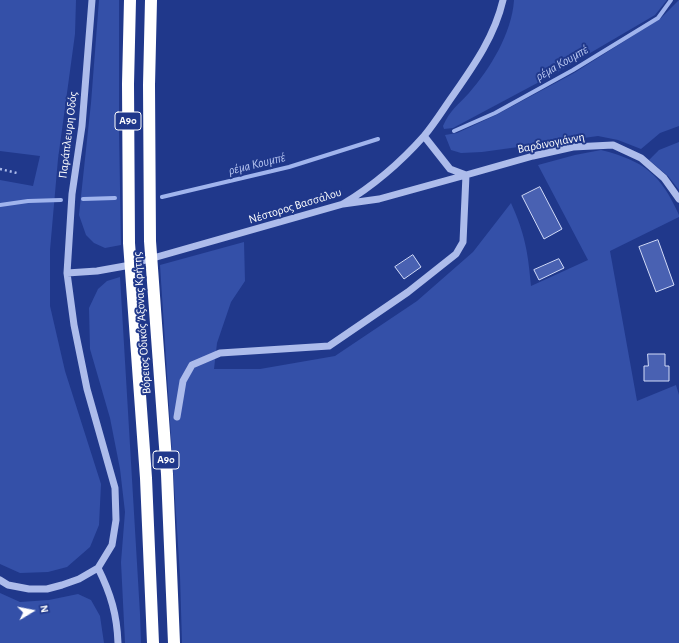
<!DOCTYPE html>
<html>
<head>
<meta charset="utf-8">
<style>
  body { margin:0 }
  #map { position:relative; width:679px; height:643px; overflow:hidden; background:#20388b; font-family:"Alegreya Sans",sans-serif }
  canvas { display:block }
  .north { position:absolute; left:12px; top:591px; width:40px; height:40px; -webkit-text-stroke:3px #20388b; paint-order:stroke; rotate:80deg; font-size:11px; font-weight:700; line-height:16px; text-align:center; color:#fff }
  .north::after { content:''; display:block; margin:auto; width:14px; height:18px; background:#fff; clip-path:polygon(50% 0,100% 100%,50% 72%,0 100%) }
</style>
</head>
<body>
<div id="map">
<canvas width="679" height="643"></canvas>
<div class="north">N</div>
</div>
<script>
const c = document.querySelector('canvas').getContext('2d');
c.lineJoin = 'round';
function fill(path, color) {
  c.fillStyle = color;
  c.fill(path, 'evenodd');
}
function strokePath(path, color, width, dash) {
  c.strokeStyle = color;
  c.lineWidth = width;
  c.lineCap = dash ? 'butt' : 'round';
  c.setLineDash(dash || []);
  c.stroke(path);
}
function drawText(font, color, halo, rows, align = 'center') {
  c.font = font + ' "Alegreya Sans",sans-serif';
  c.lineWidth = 4;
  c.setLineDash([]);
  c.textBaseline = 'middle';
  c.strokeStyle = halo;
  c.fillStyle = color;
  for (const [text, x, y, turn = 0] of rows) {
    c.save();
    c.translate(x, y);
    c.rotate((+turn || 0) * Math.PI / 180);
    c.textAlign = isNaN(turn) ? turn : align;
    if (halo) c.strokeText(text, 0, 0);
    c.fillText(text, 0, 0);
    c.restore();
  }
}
const green = new Path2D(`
  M 0,0 L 76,0 L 75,34 L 58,159 L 50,250 L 50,306 L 65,371 L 101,484 L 99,525 L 90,547 L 67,567 L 48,572 L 20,573 L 0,564 L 0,180 L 33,186 L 40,156 L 0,151 Z
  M 99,0 L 119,0 L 119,131 L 121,245 L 105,248 L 94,243 L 86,235 L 79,215 L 91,103 Z
  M 514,0 L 667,0 L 655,15 L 556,73 L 453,128 L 444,129 L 443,126 C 450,110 458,105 469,93 C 490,69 512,33 514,0 Z
  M 679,0 L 679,126 L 660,133 L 641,149 L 618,140 L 598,136 L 482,152 L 461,153 L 451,150 L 445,135 L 457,133 L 496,115 L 574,73 L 661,18 Z
  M 679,142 L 679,190 L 668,176 L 649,160 L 659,150 Z
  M 601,150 C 645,161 661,175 679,215 L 679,217 L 610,251 L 637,401 L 676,385 L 679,395 L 679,643 L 182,643 L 180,576 L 160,265 L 244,242 L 245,281 L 231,302 L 217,343 L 214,369 L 260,369 L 335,356 L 417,301 L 473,252 L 511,203 C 525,234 528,252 531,286 L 588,260 L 538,165 L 575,155 Z
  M 120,277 L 140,614 L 141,643 L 125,643 L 121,562 L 125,512 L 120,469 L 110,418 L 90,349 L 89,308 L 98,289 L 107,281 Z
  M 0,593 L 20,602 L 49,600 L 78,594 L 91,600 L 100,616 L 104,643 L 0,643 Z`);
const stream = new Path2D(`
  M 454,131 L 495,113 L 573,70 L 658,18 L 671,0
  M 162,197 L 289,167 L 378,139
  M 83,199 L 115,198
  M 0,205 L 28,201 L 61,200`);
const building = new Path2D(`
  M 540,187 L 562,229 L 544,239 L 522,196 Z
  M 658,240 L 674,285 L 656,292 L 639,247 Z
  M 413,255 L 421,267 L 404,279 L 395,267 Z
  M 559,259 L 564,268 L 539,280 L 534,270 Z
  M 648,354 L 665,354 L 665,366 L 669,366 L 669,381 L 644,381 L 644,366 L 648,366 Z`);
const path = new Path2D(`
  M 0,169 L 17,173`);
const minor = new Path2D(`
  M 424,136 L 450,169 L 466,175 L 533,156 L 573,147 L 613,145 L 641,158 L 664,178 L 679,199
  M 67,273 L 97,271 L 125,266 L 343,204 C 373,186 400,163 424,136 C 435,123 444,108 454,94 C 475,64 495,35 503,0
  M 177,417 L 183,381 L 192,365 L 220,353 L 329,346 L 408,292 L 456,254 L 463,242 L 466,175 L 379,199 L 343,204
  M 98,568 C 111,594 117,615 118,643
  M 0,580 L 8,585 L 29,589 L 47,589 L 62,585 L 79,579 L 98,568 L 112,545 L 116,520 L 115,488 L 87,389 L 74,325 L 67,273 L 72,194 L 82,126 L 92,0`);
const highway = new Path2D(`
  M 130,0 L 128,84 L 129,243 L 146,478 L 153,643
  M 151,0 L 149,85 L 150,241 L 167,474 L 174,643`);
const shields = [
  [128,121,26],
  [166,460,26]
];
const shieldNames = [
  ["Α90",128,121],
  ["Α90",166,460]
];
const streetNames = [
  ["Παράπλευρη Οδός",68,135,-83],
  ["Βαρδινογιάννη",551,143,-11],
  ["Νέστορος Βασσάλου",295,206,-17],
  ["Βόρειος Οδικός Άξονας Κρήτης",142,323,-94]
];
const waterNames = [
  ["ρέμα Κουμπέ",562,63,-30],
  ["ρέμα Κουμπέ",257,164,-14]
];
fill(green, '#3450a8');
strokePath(stream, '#a0b4ed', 4);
fill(building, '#4961b2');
strokePath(building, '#d2dbf8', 1);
strokePath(path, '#adbceb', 2.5, [2, 3]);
strokePath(minor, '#adbceb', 7);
strokePath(highway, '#fff', 12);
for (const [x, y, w] of shields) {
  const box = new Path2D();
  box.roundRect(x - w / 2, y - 9, w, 18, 3);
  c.fillStyle = '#20388b';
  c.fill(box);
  strokePath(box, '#fff', 1);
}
drawText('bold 11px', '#fff', null, shieldNames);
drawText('12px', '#fff', '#20388b', streetNames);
drawText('italic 13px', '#b9c7f2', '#20388b', waterNames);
</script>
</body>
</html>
